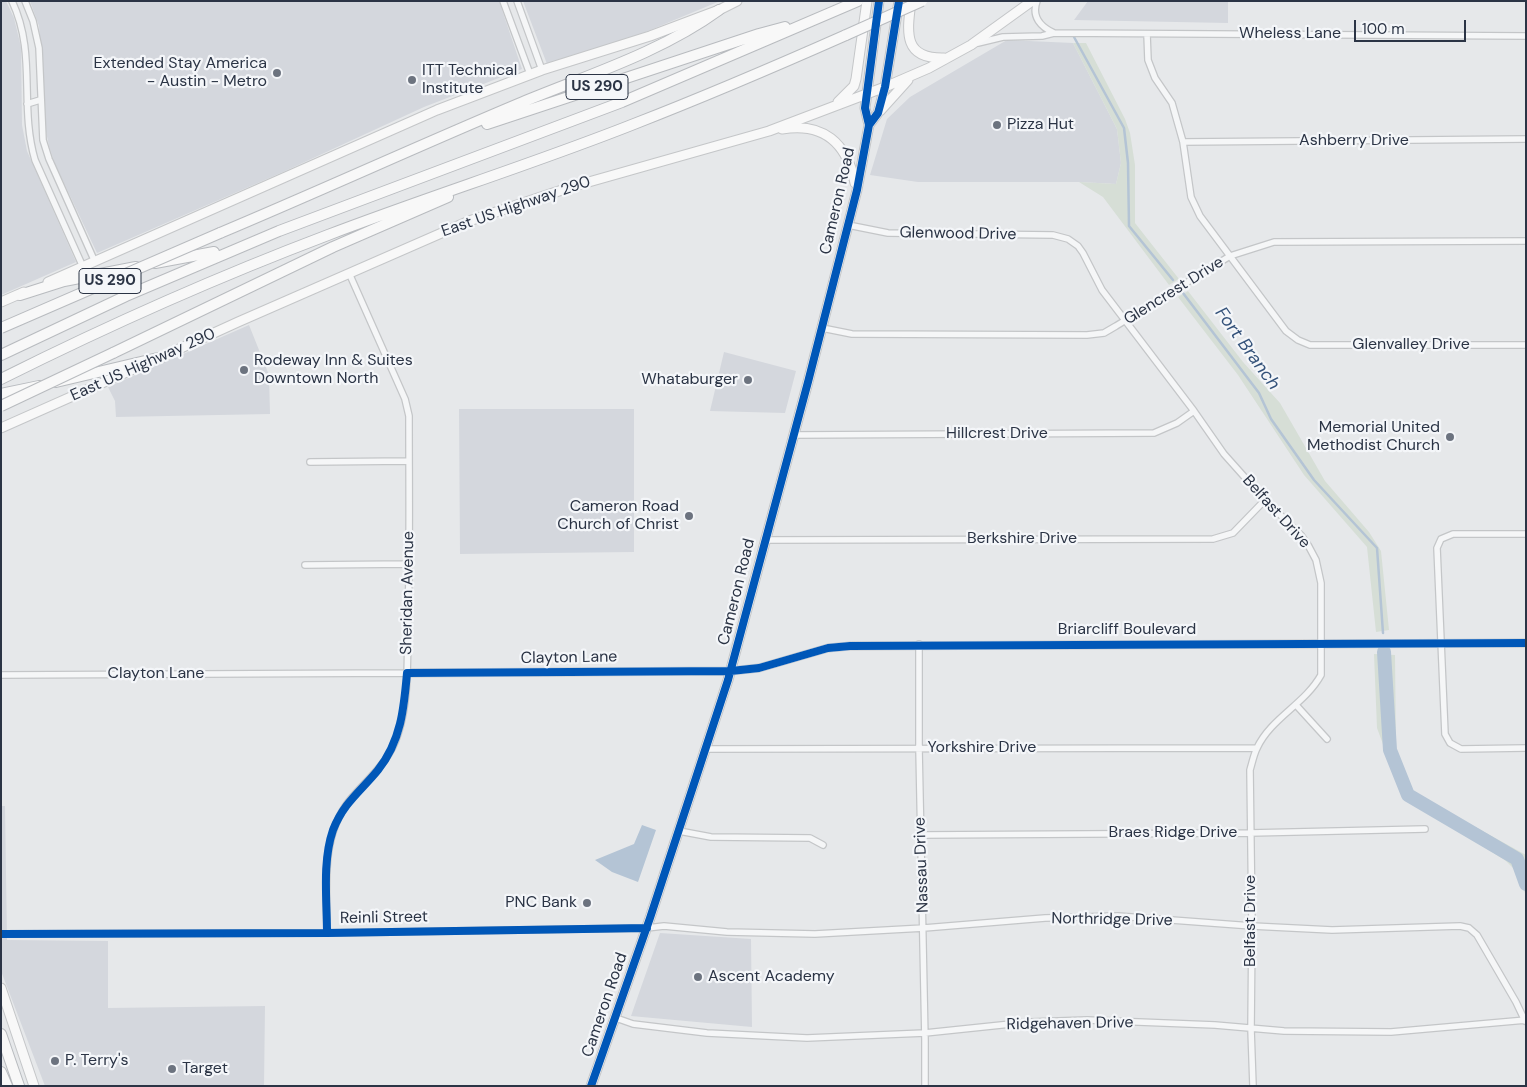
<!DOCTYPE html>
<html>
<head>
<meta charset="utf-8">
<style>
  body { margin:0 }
  #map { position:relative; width:1527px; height:1087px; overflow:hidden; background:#e6e8ea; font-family:"DM Sans",sans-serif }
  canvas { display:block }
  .frame { position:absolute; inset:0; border:2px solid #2b3445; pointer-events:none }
  .scale { position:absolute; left:1354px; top:20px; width:112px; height:22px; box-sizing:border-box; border:2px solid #2b3445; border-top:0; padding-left:6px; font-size:15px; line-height:18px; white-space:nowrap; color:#2b3445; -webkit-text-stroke:4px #f4f6f9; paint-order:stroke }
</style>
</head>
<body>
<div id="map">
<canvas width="1527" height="1087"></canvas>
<div class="frame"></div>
<div class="scale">100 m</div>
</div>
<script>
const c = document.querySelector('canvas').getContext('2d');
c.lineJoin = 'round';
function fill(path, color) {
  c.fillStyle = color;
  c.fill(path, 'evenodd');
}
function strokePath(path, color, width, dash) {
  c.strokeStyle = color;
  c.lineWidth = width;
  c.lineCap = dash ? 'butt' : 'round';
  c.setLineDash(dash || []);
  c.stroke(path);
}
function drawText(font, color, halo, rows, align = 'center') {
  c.font = font + ' "DM Sans",sans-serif';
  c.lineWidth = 4.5;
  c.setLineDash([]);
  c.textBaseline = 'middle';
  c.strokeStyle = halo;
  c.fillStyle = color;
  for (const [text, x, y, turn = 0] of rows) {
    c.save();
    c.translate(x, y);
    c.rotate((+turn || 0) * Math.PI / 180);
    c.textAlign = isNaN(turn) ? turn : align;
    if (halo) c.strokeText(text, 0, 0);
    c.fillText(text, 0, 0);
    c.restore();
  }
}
const built = new Path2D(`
  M 1,1 L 6,1 L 14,18 L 21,47 L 22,125 L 27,151 L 76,262 L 1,295 Z
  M 30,1 L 499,1 L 522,69 L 424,107 L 283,172 L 97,253 L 55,164 L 49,146 L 45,127 L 39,26 Z
  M 523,1 L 720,1 L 636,36 L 547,64 Z
  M 1088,1 L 1228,1 L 1228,23 L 1074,20 Z
  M 1007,40 L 1073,43 L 1117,129 L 1121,163 L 1116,184 L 1079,182 L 918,182 L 870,175 L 887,119 L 910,97 Z
  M 249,325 L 269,375 L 270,414 L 116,417 L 115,401 L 108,387 Z
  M 724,352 L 796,371 L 785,413 L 710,411 Z
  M 459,409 L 634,409 L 634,552 L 460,554 Z
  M 1,806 L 5,806 L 7,940 L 108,941 L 108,1008 L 265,1006 L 264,1086 L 45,1086 L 1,971 Z
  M 660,933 L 751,939 L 752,1027 L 631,1016 Z`);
const green = new Path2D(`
  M 1073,43 L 1086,43 L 1125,119 L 1130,133 L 1135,165 L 1135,223 L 1179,279 L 1169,285 L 1103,197 L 1079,182 L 1116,184 L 1121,163 L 1117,129 Z
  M 1188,291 L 1243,362 L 1280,403 L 1325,481 L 1369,532 L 1381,551 L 1389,630 L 1376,632 L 1367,547 L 1304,475 L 1238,375 L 1178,297 Z
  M 1374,654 L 1395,655 L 1396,749 L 1414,793 L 1526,855 L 1526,896 L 1518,873 L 1506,861 L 1402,795 L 1377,728 Z`);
const water = new Path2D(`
  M 642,825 L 656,830 L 638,882 L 612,872 L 595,860 L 634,844 Z`);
const stream = new Path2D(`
  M 1074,37 L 1124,128 L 1128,163 L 1129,226 L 1173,280
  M 1183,293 L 1259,393 L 1271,419 L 1314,480 L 1377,548 L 1383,633`);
const river = new Path2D(`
  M 1384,652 L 1390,750 L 1408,795 L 1517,859 L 1526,884`);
const minor = new Path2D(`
  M 12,1 C 37,54 19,105 35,160 L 83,267
  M 25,1 L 33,21 L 39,48 L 43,140 L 49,159 L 95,262
  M 503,1 L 530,74
  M 517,1 L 542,70
  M 1037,1 C 1031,17 1041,27 1054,33
  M 1147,34 L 1148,60 L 1155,78 L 1172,103 L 1183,142 L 1191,197 L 1200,216 L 1286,331 L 1298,340 L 1310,345 L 1526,345
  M 978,43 L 1003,37 L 1042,36 L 1054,33 L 1526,36
  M 27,104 L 40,100
  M 1183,142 L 1526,139
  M 848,225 L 888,233 L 1053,235 L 1068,239 L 1078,246 L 1083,253 L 1102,290 L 1194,411 L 1224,454 L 1265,500 L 1301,535 L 1308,545 L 1316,560 L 1321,583 L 1321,675 C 1305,704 1271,718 1257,748 C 1254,754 1252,763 1250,770 L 1252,926 L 1251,1029 L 1253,1086
  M 822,328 L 852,334 L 1087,335 L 1104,333 L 1116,326 L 1230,256 L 1274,242 L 1526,241
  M 794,435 L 1154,433 L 1177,423 L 1194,411
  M 310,462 L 409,461
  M 1526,534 L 1453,534 L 1441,539 L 1437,548 L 1445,734 L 1450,743 L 1461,749 L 1526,748
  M 764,540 L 1213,539 L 1233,533 L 1265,500
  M 305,565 L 410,564
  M 919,644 L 919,749 L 925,1040 L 925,1086
  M 1,675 L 407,673
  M 1296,705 L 1327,739
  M 706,749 L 1257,748
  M 679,831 L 711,837 L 810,838 L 823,845
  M 921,835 L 1250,833 L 1425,829
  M 327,933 C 327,889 320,838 349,801 C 367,779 390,762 398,734 C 409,701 407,663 408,629 C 410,558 409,487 409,416 L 405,399 L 349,273
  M 1,934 L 327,933 L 647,928 L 664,926 L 727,932 L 815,934 L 924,928 L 1045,918 L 1118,916 L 1252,926 L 1332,930 L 1460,926 L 1469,928 L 1477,935 L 1516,1002 L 1525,1021
  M 616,1018 L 633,1024 L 707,1033 L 807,1038 L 925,1033 L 1030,1022 L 1087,1020 L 1215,1025 L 1284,1031 L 1391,1032 L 1526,1020`);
const tertiary = new Path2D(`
  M 407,673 L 731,671 L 759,668 L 828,648 L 850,646 L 1526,643`);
const secondary = new Path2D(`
  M 911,1 C 907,33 903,59 944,58
  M 838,102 L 854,86 L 856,79 L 867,1
  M 880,111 L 908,80
  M 869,125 L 878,113 L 885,87 L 899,1
  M 782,129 C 823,122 847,143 855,183
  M 48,282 L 437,110 L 542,70 L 650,36 L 719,10 L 737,1
  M 1,302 L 24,292
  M 157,359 L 238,322 L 469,221 L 571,187 L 769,131 L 885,87 L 929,68 L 971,45 L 1032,1
  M 1,428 L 145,364
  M 1,988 L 34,1086
  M 591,1086 L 650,918 L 728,680 L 808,382 L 857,190 L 869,125 L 865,108 L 879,1`);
const motorway = new Path2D(`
  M 487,124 L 759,34 L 785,27
  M 220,233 C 320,191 418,146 518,104 C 585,76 660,53 719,10
  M 155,263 L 214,252
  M 20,295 L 64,281 L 136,267
  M 113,353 L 333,247 L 448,197
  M 1,355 L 126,296 L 279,231 L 622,102 L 858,1
  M 1,379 C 107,326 217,277 328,235 C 430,196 533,164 634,124 C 706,96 776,66 846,35
  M 56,382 L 162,357
  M 1,394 L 39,386
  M 1,1034 L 19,1086
  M 1,1072 L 7,1086`);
const motorwayBridge = new Path2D(`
  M 846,35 L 922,1
  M 1,328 L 220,233
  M 1,406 L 113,353`);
const cycleway = new Path2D(`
  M 869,125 L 878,113 L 885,87 L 899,1
  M 327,933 C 327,900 322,862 333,830 C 344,802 361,791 378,770 C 401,741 404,708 407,673 L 731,671 L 759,668 L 828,648 L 850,646 L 1526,643
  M 1,934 L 327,933 L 647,928
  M 591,1086 L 650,918 L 728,680 L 808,382 L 857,190 L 869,125 L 865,108 L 879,1`);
const markers = [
  [277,73,5,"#6c737f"],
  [412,80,5,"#6c737f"],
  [997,125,5,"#6c737f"],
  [244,370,5,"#6c737f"],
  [748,380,5,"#6c737f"],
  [1450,437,5,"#6c737f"],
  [689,516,5,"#6c737f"],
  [587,903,5,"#6c737f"],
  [698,977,5,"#6c737f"],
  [55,1061,5,"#6c737f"],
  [172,1069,5,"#6c737f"]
];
const shields = [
  [597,87,62],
  [110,281,62]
];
const shieldNames = [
  ["US 290",597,87],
  ["US 290",110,281]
];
const streetNames = [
  ["Wheless Lane",1290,34],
  ["Ashberry Drive",1354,141],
  ["Cameron Road",838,201,-77],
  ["East US Highway 290",516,207,-19],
  ["Glenwood Drive",958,234,1],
  ["Glencrest Drive",1174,291,-32],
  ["Glenvalley Drive",1411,345],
  ["East US Highway 290",143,365,-24],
  ["Hillcrest Drive",997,434],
  ["Belfast Drive",1276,512,48],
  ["Berkshire Drive",1022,539],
  ["Cameron Road",737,592,-76],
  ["Sheridan Avenue",408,593,-89],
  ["Briarcliff Boulevard",1127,630],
  ["Clayton Lane",569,658,-1],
  ["Clayton Lane",156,674],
  ["Yorkshire Drive",982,748],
  ["Braes Ridge Drive",1173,833],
  ["Nassau Drive",922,865,-92],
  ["Reinli Street",384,918,-1],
  ["Northridge Drive",1112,920,1],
  ["Belfast Drive",1251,921,-90],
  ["Cameron Road",605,1005,-71],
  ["Ridgehaven Drive",1070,1024,-1]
];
const poiNames = [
  ["Extended Stay America",267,64,"right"],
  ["- Austin - Metro",267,82,"right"],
  ["ITT Technical",422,71],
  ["Institute",422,89],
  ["Pizza Hut",1007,125],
  ["Rodeway Inn & Suites",254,361],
  ["Downtown North",254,379],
  ["Whataburger",738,380,"right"],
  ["Memorial United",1440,428,"right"],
  ["Methodist Church",1440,446,"right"],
  ["Cameron Road",679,507,"right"],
  ["Church of Christ",679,525,"right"],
  ["PNC Bank",577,903,"right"],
  ["Ascent Academy",708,977],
  ["P. Terry's",65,1061],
  ["Target",182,1069]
];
const waterNames = [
  ["Fort Branch",1247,349,54]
];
fill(built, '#d4d7dd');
fill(green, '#d6ded6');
fill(water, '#b4c4d5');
strokePath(stream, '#b4c4d5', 2.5);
strokePath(river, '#b4c4d5', 14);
strokePath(minor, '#c4c6c8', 8);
strokePath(tertiary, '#c4c6c8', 9);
strokePath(secondary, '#c4c6c8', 11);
strokePath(motorway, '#b8bbbf', 12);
strokePath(minor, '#f5f6f7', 5.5);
strokePath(tertiary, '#f5f6f7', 8);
strokePath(secondary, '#f8f8f8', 9);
strokePath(motorway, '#f8f8f8', 10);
strokePath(motorwayBridge, '#b8bbbf', 12, []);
strokePath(motorwayBridge, '#f8f8f8', 10);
strokePath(cycleway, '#0057b8', 8);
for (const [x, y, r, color] of markers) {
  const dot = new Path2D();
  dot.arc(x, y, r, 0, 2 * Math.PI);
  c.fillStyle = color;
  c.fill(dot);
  strokePath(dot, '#f4f6f9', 2);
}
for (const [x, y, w] of shields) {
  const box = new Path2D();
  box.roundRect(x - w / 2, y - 12.5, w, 25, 4);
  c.fillStyle = '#f4f6f9';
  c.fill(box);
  strokePath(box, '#2b3445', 1);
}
drawText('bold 15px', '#2b3445', null, shieldNames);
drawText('16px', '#2b3445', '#f4f6f9', streetNames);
drawText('16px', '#2b3445', '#f4f6f9', poiNames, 'left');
drawText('italic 18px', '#34527a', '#f4f6f9', waterNames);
</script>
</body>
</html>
